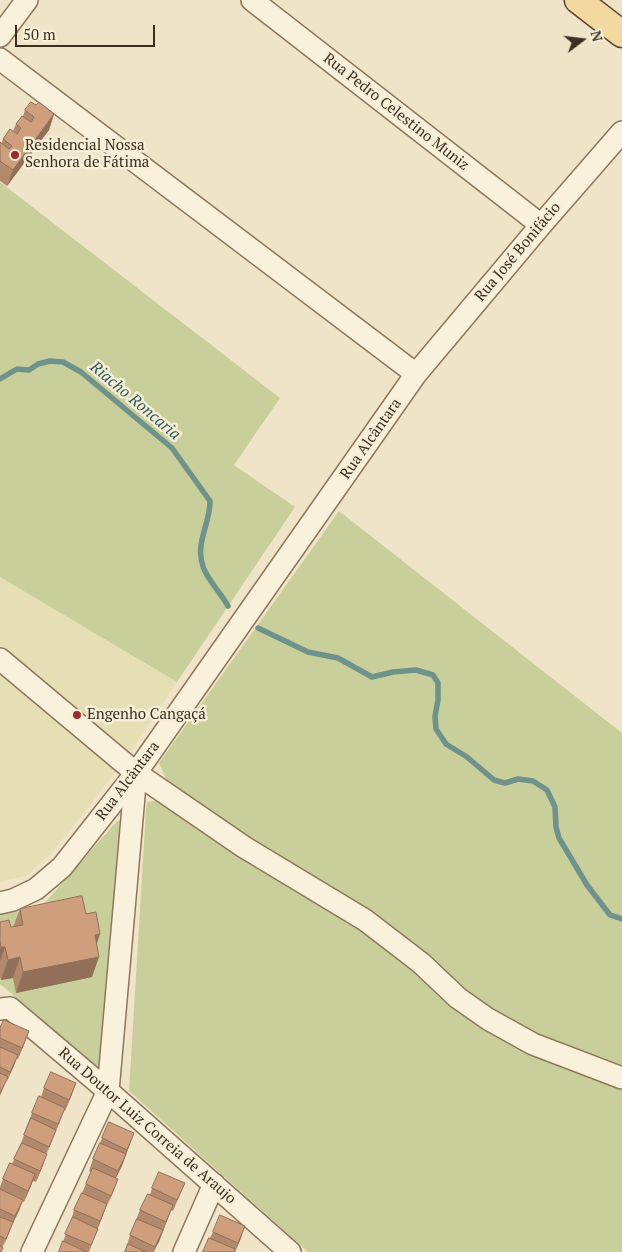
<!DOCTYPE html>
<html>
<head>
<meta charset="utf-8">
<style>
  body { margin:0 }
  #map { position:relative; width:622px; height:1252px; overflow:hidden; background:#f0e4c8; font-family:"PT Serif",serif }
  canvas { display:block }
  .north { position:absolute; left:557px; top:15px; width:50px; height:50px; -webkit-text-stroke:4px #f7eed8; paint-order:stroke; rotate:75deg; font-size:14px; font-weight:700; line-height:20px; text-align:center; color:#3d2e20 }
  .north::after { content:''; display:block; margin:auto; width:18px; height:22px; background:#3d2e20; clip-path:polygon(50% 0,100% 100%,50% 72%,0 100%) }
  .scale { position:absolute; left:15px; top:25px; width:140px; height:22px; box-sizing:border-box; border:2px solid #3d2e20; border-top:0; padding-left:6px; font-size:15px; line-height:18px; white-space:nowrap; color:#3d2e20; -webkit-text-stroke:4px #f7eed8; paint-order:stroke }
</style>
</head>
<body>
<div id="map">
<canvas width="622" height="1252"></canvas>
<div class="north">N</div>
<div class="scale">50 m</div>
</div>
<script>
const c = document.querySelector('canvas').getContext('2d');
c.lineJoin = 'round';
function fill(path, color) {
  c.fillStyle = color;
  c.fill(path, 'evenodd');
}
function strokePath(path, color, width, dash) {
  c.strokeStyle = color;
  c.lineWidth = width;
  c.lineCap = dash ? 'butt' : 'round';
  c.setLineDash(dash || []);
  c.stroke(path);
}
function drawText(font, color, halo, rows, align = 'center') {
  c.font = font + ' "PT Serif",serif';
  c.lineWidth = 5;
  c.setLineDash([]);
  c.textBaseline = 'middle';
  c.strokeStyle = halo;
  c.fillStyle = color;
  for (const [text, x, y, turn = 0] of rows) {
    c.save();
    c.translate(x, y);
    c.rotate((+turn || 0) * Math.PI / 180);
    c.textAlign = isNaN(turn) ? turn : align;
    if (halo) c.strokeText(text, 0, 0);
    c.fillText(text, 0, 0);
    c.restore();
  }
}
const farmland = new Path2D(`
  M 0,577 L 177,682 L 132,749 L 84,813 L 51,854 L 26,876 L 0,881 Z`);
const green = new Path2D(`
  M 0,182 L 280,398 L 234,465 L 295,507 L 177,682 L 0,577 Z
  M 339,511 L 622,733 L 622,1252 L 308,1252 L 129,1091 L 146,810 L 147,802 L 162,800 L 168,783 L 159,763 Z
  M 122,819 L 105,1074 L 0,984 L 0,915 L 42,906 L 116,822 Z`);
const stream = new Path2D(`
  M 0,379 L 17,369 L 29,370 L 38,364 L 50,361 L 63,362 L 81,372 L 172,448 L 210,501 C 210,515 205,526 202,540 C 195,570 214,582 228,606
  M 258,628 L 308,652 L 338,658 L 372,677 L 393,672 L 416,670 L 433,675 L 438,683 L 438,700 L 435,716 L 436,729 L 446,744 L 467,757 L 494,780 L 505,783 L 518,779 L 533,781 L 547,790 L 555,807 L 556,827 L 559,838 L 587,885 L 610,915 L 622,919`);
const minor = new Path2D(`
  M 252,0 L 541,225
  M 0,36 L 27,0
  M 0,59 L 416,374
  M 0,659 L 136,773 L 244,847 L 365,920 L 421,963 L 458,998 L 488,1019 L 533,1044 L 622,1078
  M 0,903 L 13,900 L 36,889 L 62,867 L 136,773 L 416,374 L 541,225 L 622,132
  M 0,1009 L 10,1008 L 108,1091 L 290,1252
  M 32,1252 L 108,1091 L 136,773
  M 184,1252 L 214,1184`);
const major = new Path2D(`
  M 578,0 L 622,34`);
const wall = new Path2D(`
  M 36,105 L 54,114 L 49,130 L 7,186 L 0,181 L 0,142 L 2,143 L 3,139 L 13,131 L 16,124 L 23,116 L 25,110 Z
  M 20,909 L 86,914 L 97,944 L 92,977 L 16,993 L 13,978 L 1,980 L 0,977 L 0,922 L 11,927 L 13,927 Z
  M 0,1028 L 25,1042 L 18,1059 L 16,1058 L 0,1096 Z
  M 44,1088 L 72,1094 L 65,1111 L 64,1110 L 46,1154 L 43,1165 L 36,1182 L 33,1181 L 24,1202 L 22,1201 L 9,1233 L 0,1252 L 0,1187 L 3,1179 L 12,1164 L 20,1146 L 32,1113 L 41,1097 Z
  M 109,1122 L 130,1144 L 116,1178 L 114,1190 L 106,1207 L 89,1252 L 59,1252 L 71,1221 L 74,1210 L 82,1193 L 91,1172 L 89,1171 L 93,1159 Z
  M 185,1183 L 173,1211 L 171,1210 L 154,1252 L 125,1252 L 130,1235 L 140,1210 L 150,1195 L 152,1188 Z
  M 213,1232 L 241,1238 L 235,1252 L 203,1252 Z`);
const shadedWall = new Path2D(`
  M 54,114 L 49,130 L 7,186 L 13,170 Z
  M 100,934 L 93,955 L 95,935 Z
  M 1,947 L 5,947 L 0,961 L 0,950 Z
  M 20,957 L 13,978 L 1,980 L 8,960 Z
  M 99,957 L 92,977 L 16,993 L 23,972 Z
  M 29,1031 L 25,1042 L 18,1059 L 22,1048 Z
  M 18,1055 L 14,1066 L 6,1083 L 10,1072 Z
  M 76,1083 L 72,1094 L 65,1111 L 69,1100 Z
  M 65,1108 L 61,1119 L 54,1136 L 58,1124 Z
  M 56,1130 L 52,1141 L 45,1158 L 49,1147 Z
  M 134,1133 L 122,1166 L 114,1182 L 118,1171 Z
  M 47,1154 L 43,1165 L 36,1182 L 40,1171 Z
  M 35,1174 L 31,1186 L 24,1202 L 28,1191 Z
  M 118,1179 L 114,1190 L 107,1207 L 111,1196 Z
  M 23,1200 L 19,1211 L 11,1227 L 15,1216 Z
  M 107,1204 L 103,1215 L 96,1232 L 100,1221 Z
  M 173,1205 L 159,1242 L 153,1252 L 166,1222 Z
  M 13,1222 L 9,1233 L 2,1250 L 6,1239 Z
  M 245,1226 L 241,1238 L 235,1252 L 238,1243 Z`);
const building = new Path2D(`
  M 31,102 L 36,105 L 39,102 L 54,114 L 13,170 L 0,161 L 0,142 L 9,149 L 12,146 L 3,139 L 10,129 L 17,134 L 21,128 L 16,124 L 22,116 L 31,122 L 34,117 L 25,110 Z
  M 82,896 L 86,914 L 96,912 L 100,934 L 95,935 L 99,957 L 23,972 L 20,957 L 8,960 L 5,947 L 1,947 L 0,942 L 0,922 L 9,920 L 11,927 L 23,925 L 20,909 Z
  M 4,1020 L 29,1031 L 22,1048 L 0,1038 L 0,1028 Z
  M 0,1047 L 18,1055 L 10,1072 L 0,1067 Z
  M 51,1072 L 76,1083 L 69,1100 L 44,1088 Z
  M 0,1073 L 8,1077 L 0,1093 Z
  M 39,1096 L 65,1108 L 58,1124 L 32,1113 Z
  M 31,1118 L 56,1130 L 49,1147 L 24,1135 Z
  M 109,1122 L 134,1133 L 127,1150 L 102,1138 Z
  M 22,1143 L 47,1154 L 40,1171 L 14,1159 Z
  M 100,1143 L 126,1154 L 118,1171 L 93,1159 Z
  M 10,1163 L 35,1174 L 28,1191 L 3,1179 Z
  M 93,1168 L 118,1179 L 111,1196 L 86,1184 Z
  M 159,1172 L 185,1183 L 177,1200 L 152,1188 Z
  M 0,1189 L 23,1200 L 15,1216 L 0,1209 Z
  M 82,1193 L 107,1204 L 100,1221 L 74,1210 Z
  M 148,1194 L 173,1205 L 166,1222 L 140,1210 Z
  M 220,1215 L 245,1226 L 238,1243 L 213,1232 Z
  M 0,1217 L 13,1222 L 6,1239 L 0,1236 Z
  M 73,1217 L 98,1229 L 91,1245 L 65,1234 Z
  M 137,1219 L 163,1230 L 155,1247 L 130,1235 Z
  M 209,1238 L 235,1249 L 234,1252 L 203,1252 Z
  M 63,1241 L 87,1252 L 59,1252 Z
  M 128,1244 L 146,1252 L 125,1252 Z
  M 0,1246 L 3,1248 L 1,1252 L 0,1252 Z`);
const markers = [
  [15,155,5,"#9e2a2b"],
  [77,715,5,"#9e2a2b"]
];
const streetNames = [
  ["Rua Pedro Celestino Muniz",396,112,38],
  ["Rua José Bonifácio",518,252,-50],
  ["Rua Alcântara",371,439,-55],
  ["Rua Alcântara",128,781,-53],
  ["Rua Doutor Luiz Correia de Araujo",147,1126,41]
];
const poiNames = [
  ["Residencial Nossa",25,146],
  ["Senhora de Fátima",25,163],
  ["Engenho Cangaçá",87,715]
];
const waterNames = [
  ["Riacho Roncaria",135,401,40]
];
fill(farmland, '#e6deb5');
fill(green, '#c9cf9b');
strokePath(stream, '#6f938a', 5.5);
strokePath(minor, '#8d765c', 24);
strokePath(major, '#5b4430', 29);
strokePath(minor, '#faf1dc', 21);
strokePath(major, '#f3d9a0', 26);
fill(wall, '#b2896c');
fill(shadedWall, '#916f58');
fill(building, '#cf9f7d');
strokePath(building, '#916f58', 1);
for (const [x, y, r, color] of markers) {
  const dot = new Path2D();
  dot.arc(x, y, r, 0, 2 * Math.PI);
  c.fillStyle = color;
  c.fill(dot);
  strokePath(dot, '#f7eed8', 2);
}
drawText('15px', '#3d2e20', '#f7eed8', streetNames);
drawText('15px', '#3d2e20', '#f7eed8', poiNames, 'left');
drawText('italic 16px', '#2f5d5a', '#f7eed8', waterNames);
</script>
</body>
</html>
